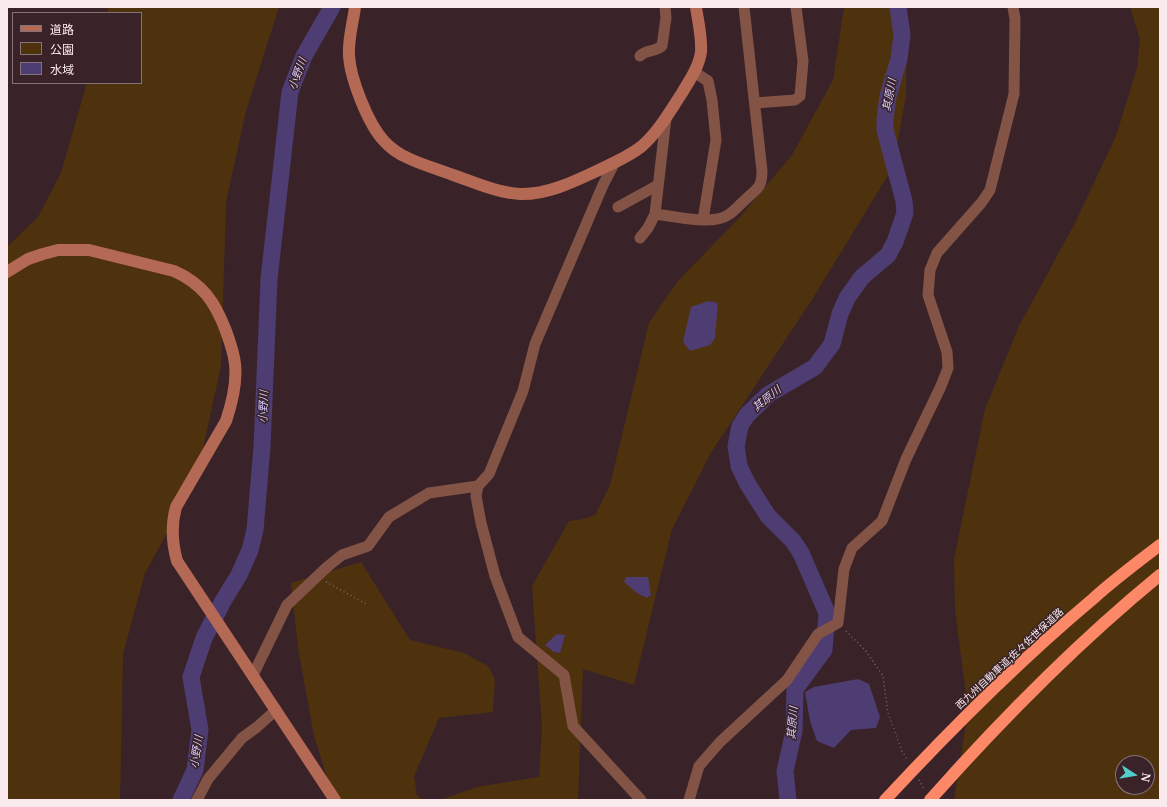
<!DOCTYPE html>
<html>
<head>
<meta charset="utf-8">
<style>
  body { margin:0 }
  #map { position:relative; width:1167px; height:807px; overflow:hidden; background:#392328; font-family:Merriweather,"Noto Sans JP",serif }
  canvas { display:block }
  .frame { position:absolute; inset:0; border:8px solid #faeaed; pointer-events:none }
  .legend { position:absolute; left:12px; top:12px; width:130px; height:72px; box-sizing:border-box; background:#392328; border:1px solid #867377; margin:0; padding:5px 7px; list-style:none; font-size:12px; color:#faeaed }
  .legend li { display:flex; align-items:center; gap:8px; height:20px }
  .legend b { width:20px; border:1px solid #867377 }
  .north { position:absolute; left:1115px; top:755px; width:40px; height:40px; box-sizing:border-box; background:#392328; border:1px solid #867377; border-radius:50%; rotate:102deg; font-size:11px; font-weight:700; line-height:16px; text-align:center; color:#faeaed }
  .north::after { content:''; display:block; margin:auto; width:14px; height:18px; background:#52cdcf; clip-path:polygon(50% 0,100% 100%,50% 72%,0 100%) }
</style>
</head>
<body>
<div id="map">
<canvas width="1167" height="807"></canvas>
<div class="frame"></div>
<ul class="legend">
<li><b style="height:5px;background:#b46954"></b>道路</li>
<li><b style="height:11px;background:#4e320d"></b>公園</li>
<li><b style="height:11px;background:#4e3d73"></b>水域</li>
</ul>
<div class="north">N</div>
</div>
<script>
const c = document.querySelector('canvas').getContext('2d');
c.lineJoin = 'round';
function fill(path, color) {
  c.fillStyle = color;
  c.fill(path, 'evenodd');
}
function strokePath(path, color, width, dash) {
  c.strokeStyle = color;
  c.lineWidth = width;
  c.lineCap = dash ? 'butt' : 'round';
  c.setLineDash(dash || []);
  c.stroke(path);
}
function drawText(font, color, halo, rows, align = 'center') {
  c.font = font + ' Merriweather,"Noto Sans JP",serif';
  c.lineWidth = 3;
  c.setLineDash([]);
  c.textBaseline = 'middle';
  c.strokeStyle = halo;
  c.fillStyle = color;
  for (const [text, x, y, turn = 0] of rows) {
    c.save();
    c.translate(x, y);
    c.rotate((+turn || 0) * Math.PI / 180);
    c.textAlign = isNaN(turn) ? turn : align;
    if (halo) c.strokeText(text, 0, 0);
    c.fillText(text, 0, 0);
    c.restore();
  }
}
const green = new Path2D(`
  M 108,7 L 279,7 L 246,111 L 226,202 L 221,366 L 196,480 L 145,573 L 123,654 L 120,800 L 7,800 L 7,247 L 38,217 L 61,173 L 87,83 L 141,83 L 141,13 L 107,13 Z
  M 844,7 L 904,7 L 907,20 L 906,96 L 893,167 L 813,298 L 712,451 L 672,529 L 634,685 L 583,669 L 578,800 L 440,800 L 477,787 L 539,777 L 542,727 L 532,586 L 569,521 L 583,519 L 595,515 L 610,485 L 649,323 L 677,282 L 740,217 L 792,155 L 833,80 Z
  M 1130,7 L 1160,7 L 1160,800 L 954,800 L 968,710 L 955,610 L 954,559 L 985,409 L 1019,326 L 1074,225 L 1116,136 L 1137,68 L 1140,39 ZM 1123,763 L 1147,763 L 1147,787 L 1123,787 Z
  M 361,562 L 410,640 L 464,653 L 488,666 L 495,679 L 493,712 L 439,718 L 414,776 L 417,796 L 423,800 L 330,800 L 327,777 L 314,736 L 298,648 L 291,583 Z`);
const water = new Path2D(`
  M 708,301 L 718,303 L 715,338 L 710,345 L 690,351 L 683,342 L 691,307 Z
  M 626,577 L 648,577 L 651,595 L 647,598 L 637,593 L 624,582 Z
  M 557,634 L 565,635 L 560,653 L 554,652 L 545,645 Z
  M 858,679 L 869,684 L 880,717 L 876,728 L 851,730 L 834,748 L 817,741 L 810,721 L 805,692 L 814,687 Z`);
const river = new Path2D(`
  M 181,800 L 195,770 L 200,730 L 191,677 L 204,638 L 223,601 L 239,575 L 250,550 L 255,530 L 262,447 L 269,279 L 290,92 L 304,56 L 332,7
  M 788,800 L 785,771 L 794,731 L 795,689 L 824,650 L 827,613 L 801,553 L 793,541 L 768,516 L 747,483 L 739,466 L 736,446 L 740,426 L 747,415 L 769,394 L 815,367 L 832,344 L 840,314 L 847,298 L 862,277 L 888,255 L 895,242 L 905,213 L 904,201 L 885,130 L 885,120 L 888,96 L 899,59 L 902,35 L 898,7`);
const path = new Path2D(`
  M 326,582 L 368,605
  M 846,631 L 866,651 L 883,676 L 888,713 L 902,751 L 908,761
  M 919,780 L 925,790`);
const street = new Path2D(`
  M 640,56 C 645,50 655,52 662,46 L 666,18 L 665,7
  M 694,72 L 708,81 L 712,100 L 716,140 L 703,220
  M 755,103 L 795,100 L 800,96 L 803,61 L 796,7
  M 666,118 L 655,214 C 673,216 712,226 728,215 C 735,211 740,204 746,199 C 758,188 762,187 762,171 L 744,7
  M 618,207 L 658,185
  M 640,238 L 648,228 L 655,214
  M 478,486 L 476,496 L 481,523 L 495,576 L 518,637 L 564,675 L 573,726 L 641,800
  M 253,675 L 287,605 L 327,567 L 342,555 L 368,546 L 389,517 L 429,493 L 478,486 L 489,474 L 523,391 L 535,344 L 603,185 L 615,162
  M 197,800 L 208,779 L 242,738 L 257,727 L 276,710
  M 689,800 L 699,766 L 720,742 L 787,680 L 818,634 L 838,623 L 844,569 L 852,548 L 882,521 L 906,459 L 941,386 L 948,368 L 947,352 L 928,295 L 930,270 L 937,253 L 982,202 L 990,190 L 1014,94 L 1015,19 L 1013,7`);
const secondary = new Path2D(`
  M 355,7 C 353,23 348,39 349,55 C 350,78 368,124 384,141 C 389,147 400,155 408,158 C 422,165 438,169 453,175 C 474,182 497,193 520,194 C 549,195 577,180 603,168 C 616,162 631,155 642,146 C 659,131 670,111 682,93 C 689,81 699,67 701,52 C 702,37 698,21 696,7
  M 7,272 L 28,259 L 43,254 L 58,250 L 89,250 L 174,271 C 203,284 215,302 226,331 C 230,342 234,353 235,364 C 237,382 232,403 226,421 L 176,507 C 171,525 172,543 177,561 L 335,800`);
const highway = new Path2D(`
  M 885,800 C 951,729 1020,660 1094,598 C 1115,579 1138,562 1160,545
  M 930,800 C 1001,720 1077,643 1160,575`);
const streetNames = [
  ["西九州自動車道;佐々佐世保道路",1010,659,-43]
];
const waterNames = [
  ["小野川",298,74,-70],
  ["其原川",890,95,-79],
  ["其原川",767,399,-39],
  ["小野川",264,407,-88],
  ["其原川",793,723,-85],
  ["小野川",197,752,-81]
];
fill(green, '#4e320d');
fill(water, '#4e3d73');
strokePath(river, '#4e3d73', 17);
strokePath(path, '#7c686c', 1.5, [1, 3]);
strokePath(street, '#835446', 11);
strokePath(secondary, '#b46954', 12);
strokePath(highway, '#fc8867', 12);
drawText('10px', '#faeaed', '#392328', streetNames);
drawText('italic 11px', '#d6c8fc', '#392328', waterNames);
</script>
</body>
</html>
